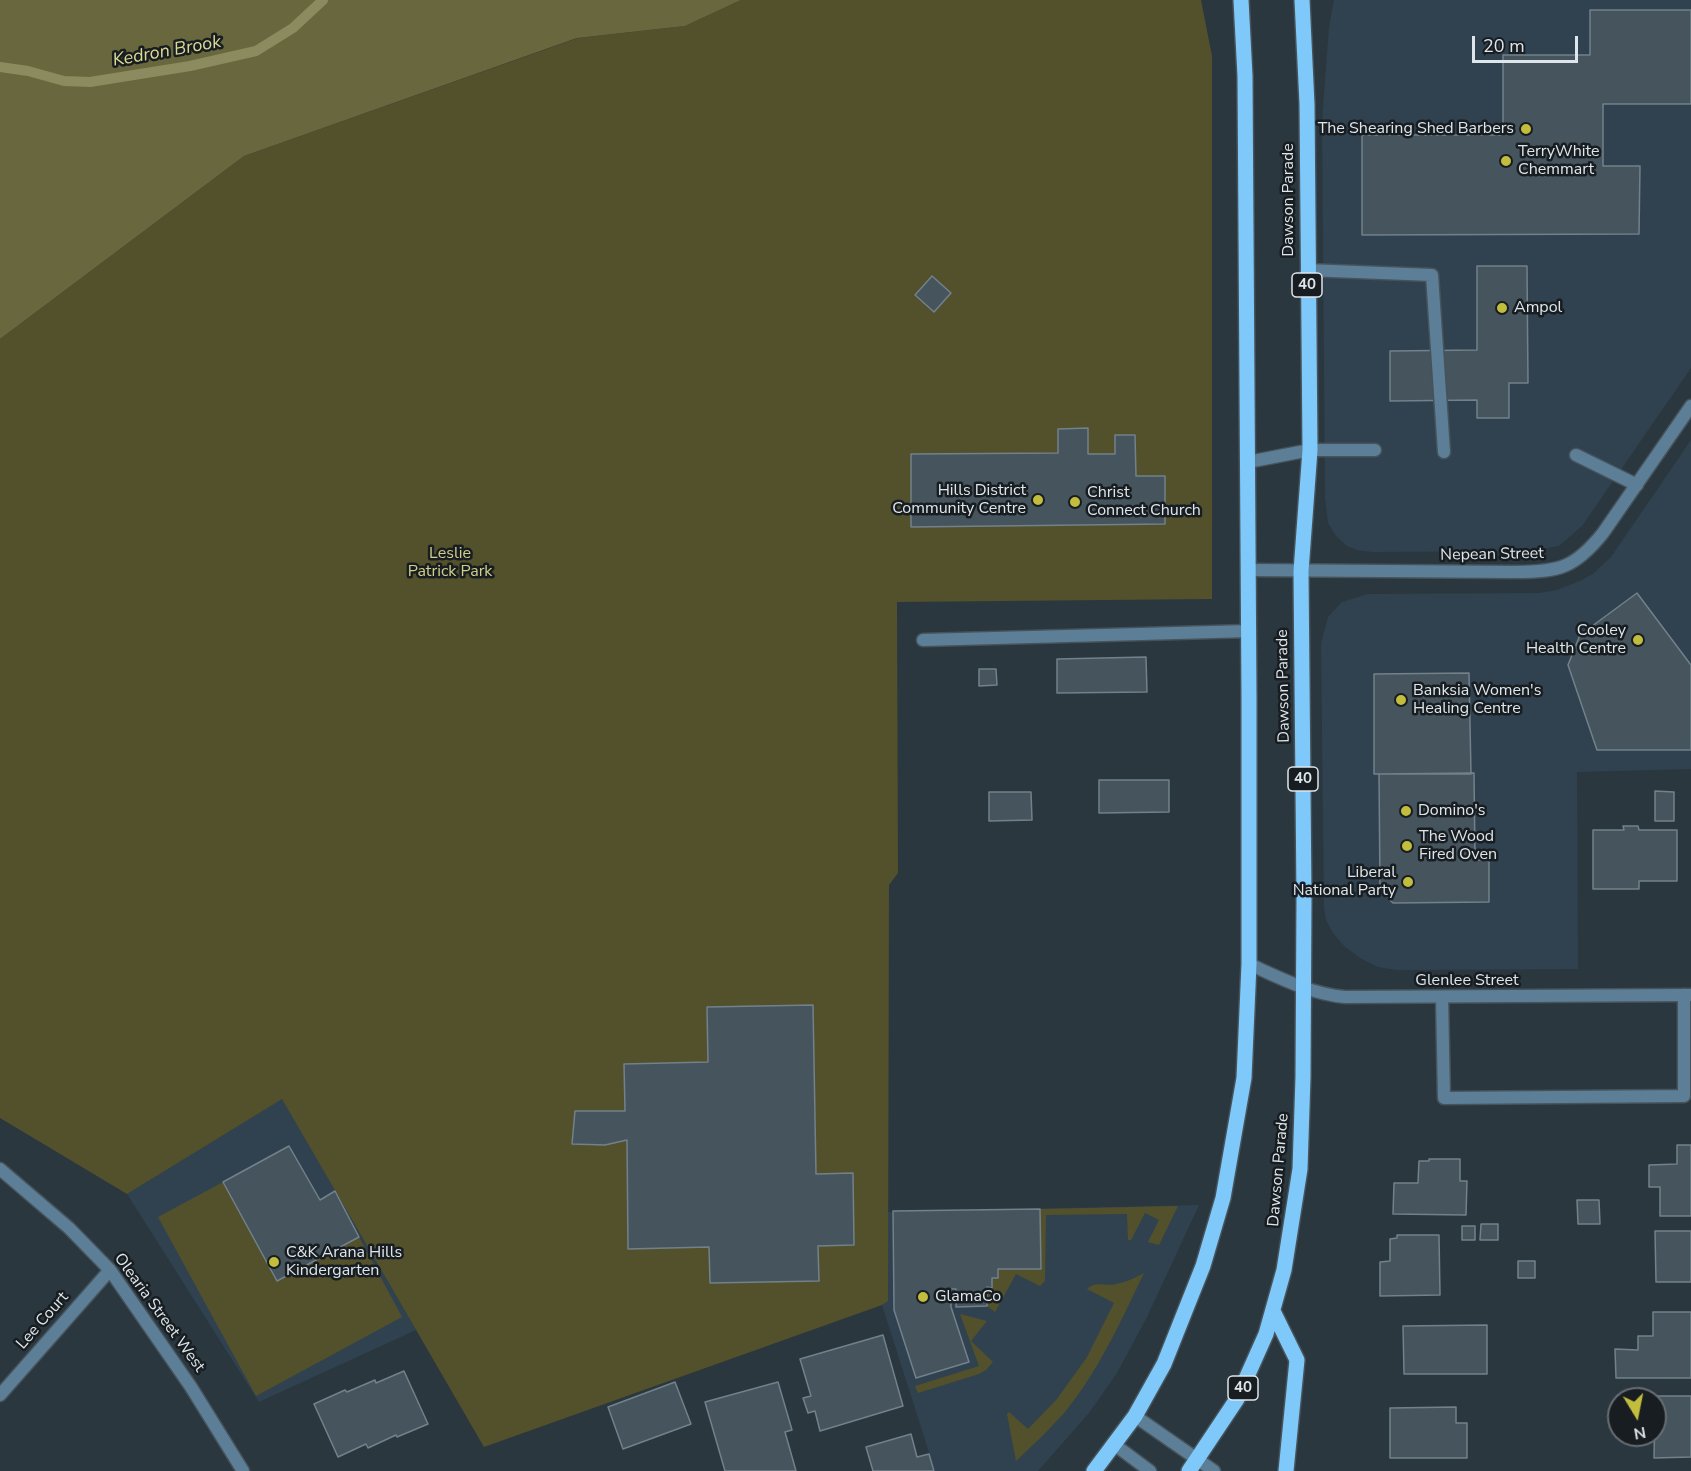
<!DOCTYPE html>
<html>
<head>
<meta charset="utf-8">
<style>
  body { margin:0 }
  #map { position:relative; width:1691px; height:1471px; overflow:hidden; background:#2a373f; font-family:"Nunito Sans",sans-serif }
  canvas { display:block }
  .north { position:absolute; left:1607px; top:1387px; width:60px; height:60px; box-sizing:border-box; background:#171d21; border:2px solid #676d72; border-radius:50%; rotate:170deg; font-size:16px; font-weight:700; line-height:24px; text-align:center; color:#dee6eb }
  .north::after { content:''; display:block; margin:auto; width:21px; height:27px; background:#c3bd3e; clip-path:polygon(50% 0,100% 100%,50% 72%,0 100%) }
  .scale { position:absolute; left:1472px; top:36px; width:106px; height:27px; box-sizing:border-box; border:3px solid #dee6eb; border-top:0; padding-left:8px; font-size:18px; line-height:21px; white-space:nowrap; color:#dee6eb; -webkit-text-stroke:4px #171d21; paint-order:stroke }
</style>
</head>
<body>
<div id="map">
<canvas width="1691" height="1471"></canvas>
<div class="north">N</div>
<div class="scale">20 m</div>
</div>
<script>
const c = document.querySelector('canvas').getContext('2d');
c.lineJoin = 'round';
function fill(path, color) {
  c.fillStyle = color;
  c.fill(path, 'evenodd');
}
function strokePath(path, color, width, dash) {
  c.strokeStyle = color;
  c.lineWidth = width;
  c.lineCap = dash ? 'butt' : 'round';
  c.setLineDash(dash || []);
  c.stroke(path);
}
function drawText(font, color, halo, rows, align = 'center') {
  c.font = font + ' "Nunito Sans",sans-serif';
  c.lineWidth = 5;
  c.setLineDash([]);
  c.textBaseline = 'middle';
  c.strokeStyle = halo;
  c.fillStyle = color;
  for (const [text, x, y, turn = 0] of rows) {
    c.save();
    c.translate(x, y);
    c.rotate((+turn || 0) * Math.PI / 180);
    c.textAlign = isNaN(turn) ? turn : align;
    if (halo) c.strokeText(text, 0, 0);
    c.fillText(text, 0, 0);
    c.restore();
  }
}
const built = new Path2D(`
  M 1334,0 L 1691,0 L 1691,368 L 1582,526 L 1559,546 L 1531,551 L 1372,552 L 1357,550 L 1347,546 L 1336,536 L 1328,523 L 1325,497 L 1322,121 L 1329,27 Z
  M 1691,440 L 1691,769 L 1577,772 L 1578,969 L 1397,970 L 1378,967 L 1360,958 L 1344,946 L 1333,933 L 1326,920 L 1324,907 L 1321,643 L 1328,617 L 1342,602 L 1368,594 L 1539,593 L 1557,590 L 1582,580 L 1594,573 L 1611,557 Z
  M 282,1098 L 416,1330 L 259,1402 L 127,1194 Z
  M 1199,1205 L 1147,1317 L 1117,1373 L 1089,1413 L 1038,1471 L 935,1471 L 882,1305 L 888,1301 L 888,1212 Z`);
const green = new Path2D(`
  M 741,0 L 1201,0 L 1212,56 L 1212,599 L 897,602 L 898,873 L 889,885 L 888,1301 L 882,1305 L 484,1447 L 282,1099 L 127,1194 L 0,1118 L 0,339 L 244,156 L 578,38 L 685,26 Z
  M 223,1182 L 277,1281 L 359,1237 L 402,1317 L 256,1396 L 158,1217 Z
  M 1178,1206 L 1159,1245 L 1148,1242 L 1159,1220 L 1145,1213 L 1131,1240 L 1128,1240 L 1127,1214 L 1046,1215 L 1045,1281 L 1040,1286 L 1016,1274 L 995,1312 L 987,1306 L 987,1287 L 992,1287 L 992,1278 L 998,1278 L 998,1269 L 1041,1269 L 1040,1209 Z
  M 1144,1273 C 1121,1321 1099,1370 1065,1412 C 1050,1429 1033,1445 1016,1461 L 1007,1414 L 1009,1412 L 1028,1429 L 1057,1399 L 1087,1357 L 1114,1303 L 1087,1289 C 1096,1280 1105,1287 1116,1284 C 1126,1282 1135,1278 1144,1273 Z
  M 960,1314 L 987,1321 L 971,1341 L 993,1362 L 986,1370 L 979,1374 L 918,1393 L 915,1386 L 979,1366 Z`);
const forest = new Path2D(`
  M 0,0 L 741,0 L 685,26 L 577,38 L 244,156 L 0,339 Z`);
const stream = new Path2D(`
  M 0,67 L 28,71 L 64,81 L 90,82 L 190,66 L 256,51 L 293,28 L 323,0`);
const building = new Path2D(`
  M 1590,10 L 1691,10 L 1691,104 L 1603,104 L 1603,166 L 1640,166 L 1639,234 L 1362,235 L 1362,135 L 1503,135 L 1503,55 L 1590,55 Z
  M 1477,266 L 1527,266 L 1528,383 L 1509,383 L 1509,418 L 1477,418 L 1477,400 L 1390,401 L 1390,351 L 1477,350 Z
  M 932,276 L 951,293 L 934,312 L 915,295 Z
  M 1088,428 L 1088,454 L 1115,454 L 1115,435 L 1135,435 L 1136,476 L 1165,476 L 1165,524 L 911,527 L 911,454 L 1058,453 L 1058,429 Z
  M 1637,593 L 1691,665 L 1691,750 L 1597,750 L 1568,665 L 1580,635 Z
  M 1146,657 L 1147,692 L 1057,693 L 1057,659 Z
  M 979,669 L 996,669 L 997,685 L 979,686 Z
  M 1469,673 L 1471,774 L 1374,774 L 1374,674 Z
  M 1474,773 L 1475,860 L 1489,860 L 1489,902 L 1393,903 L 1380,890 L 1379,774 Z
  M 1099,780 L 1169,780 L 1169,812 L 1099,813 Z
  M 1655,791 L 1674,792 L 1674,821 L 1655,821 Z
  M 989,792 L 1031,792 L 1032,820 L 989,821 Z
  M 1623,826 L 1638,826 L 1639,830 L 1677,830 L 1677,881 L 1639,881 L 1639,889 L 1593,889 L 1593,830 L 1624,830 Z
  M 813,1005 L 816,1174 L 853,1173 L 854,1245 L 818,1246 L 819,1281 L 710,1283 L 709,1247 L 628,1249 L 627,1140 L 605,1145 L 572,1144 L 575,1111 L 625,1111 L 624,1064 L 708,1062 L 707,1007 Z
  M 1677,1145 L 1691,1145 L 1691,1216 L 1660,1216 L 1660,1187 L 1649,1187 L 1649,1165 L 1677,1164 Z
  M 289,1146 L 320,1200 L 335,1191 L 359,1237 L 277,1281 L 223,1182 Z
  M 1429,1159 L 1460,1159 L 1460,1181 L 1467,1181 L 1466,1215 L 1393,1214 L 1394,1183 L 1418,1183 L 1419,1161 L 1429,1161 Z
  M 1577,1200 L 1599,1200 L 1600,1224 L 1578,1224 Z
  M 1040,1209 L 1041,1269 L 998,1269 L 998,1278 L 992,1278 L 992,1288 L 987,1287 L 987,1306 L 956,1307 L 956,1289 L 951,1289 L 951,1307 L 969,1362 L 916,1378 L 894,1310 L 893,1211 Z
  M 1481,1224 L 1498,1224 L 1498,1240 L 1480,1240 Z
  M 1462,1226 L 1475,1226 L 1475,1240 L 1462,1240 Z
  M 1655,1231 L 1691,1231 L 1691,1282 L 1656,1282 Z
  M 1397,1235 L 1439,1235 L 1440,1295 L 1380,1296 L 1380,1262 L 1390,1261 L 1390,1239 L 1397,1238 Z
  M 1518,1261 L 1535,1261 L 1535,1278 L 1518,1278 Z
  M 1653,1312 L 1691,1312 L 1691,1378 L 1616,1378 L 1615,1349 L 1638,1350 L 1638,1336 L 1653,1336 Z
  M 1487,1325 L 1487,1374 L 1404,1374 L 1403,1326 Z
  M 883,1335 L 903,1406 L 820,1431 L 815,1411 L 808,1413 L 803,1398 L 811,1396 L 800,1359 Z
  M 404,1371 L 428,1424 L 397,1437 L 396,1435 L 368,1448 L 366,1444 L 338,1457 L 314,1404 L 345,1390 L 347,1392 L 375,1380 L 376,1383 Z
  M 675,1382 L 691,1424 L 623,1449 L 608,1407 Z
  M 778,1382 L 792,1430 L 785,1432 L 796,1471 L 725,1471 L 705,1402 Z
  M 1653,1396 L 1691,1396 L 1691,1457 L 1654,1458 L 1655,1399 Z
  M 1456,1407 L 1456,1423 L 1467,1423 L 1467,1458 L 1390,1458 L 1390,1408 Z
  M 911,1434 L 917,1457 L 929,1454 L 934,1471 L 873,1471 L 866,1447 Z`);
const service = new Path2D(`
  M 1307,270 L 1432,275 L 1444,452
  M 1576,455 L 1637,485
  M 1248,462 L 1310,450 L 1375,450
  M 923,640 L 1249,631
  M 1442,997 L 1444,1098 L 1684,1096 L 1684,995`);
const minor = new Path2D(`
  M 1249,570 L 1515,572 C 1559,572 1575,568 1603,533 L 1691,406
  M 1249,964 C 1280,978 1311,994 1345,997 L 1691,995
  M 0,1169 L 69,1228 L 110,1270 L 191,1387 L 243,1471
  M 0,1395 L 110,1270`);
const tertiary = new Path2D(`
  M 1135,1416 L 1214,1471
  M 1115,1445 L 1150,1471`);
const primary = new Path2D(`
  M 1273,1311 L 1297,1360 L 1286,1471
  M 1094,1471 L 1135,1416 L 1164,1364 L 1203,1266 L 1223,1198 L 1244,1078 L 1249,964 L 1249,698 L 1245,76 L 1241,0
  M 1189,1471 L 1237,1399 L 1266,1334 L 1284,1270 L 1300,1169 L 1303,1077 L 1304,898 L 1301,571 L 1310,450 L 1307,104 L 1302,0`);
const markers = [
  [1526,129,6,"#c3bd3e"],
  [1506,161,6,"#c3bd3e"],
  [1502,308,6,"#c3bd3e"],
  [1038,500,6,"#c3bd3e"],
  [1075,502,6,"#c3bd3e"],
  [1638,640,6,"#c3bd3e"],
  [1401,700,6,"#c3bd3e"],
  [1406,811,6,"#c3bd3e"],
  [1407,846,6,"#c3bd3e"],
  [1408,882,6,"#c3bd3e"],
  [274,1262,6,"#c3bd3e"],
  [923,1297,6,"#c3bd3e"]
];
const shields = [
  [1307,285,30],
  [1303,779,30],
  [1243,1388,30]
];
const shieldNames = [
  ["40",1307,285],
  ["40",1303,779],
  ["40",1243,1388]
];
const poiNames = [
  ["The Shearing Shed Barbers",1514,129,"right"],
  ["TerryWhite",1518,152],
  ["Chemmart",1518,170],
  ["Ampol",1514,308],
  ["Hills District",1026,491,"right"],
  ["Community Centre",1026,509,"right"],
  ["Christ",1087,493],
  ["Connect Church",1087,511],
  ["Cooley",1626,631,"right"],
  ["Health Centre",1626,649,"right"],
  ["Banksia Women's",1413,691],
  ["Healing Centre",1413,709],
  ["Domino's",1418,811],
  ["The Wood",1419,837],
  ["Fired Oven",1419,855],
  ["Liberal",1396,873,"right"],
  ["National Party",1396,891,"right"],
  ["C&K Arana Hills",286,1253],
  ["Kindergarten",286,1271],
  ["GlamaCo",935,1297]
];
const streetNames = [
  ["Dawson Parade",1289,200,-90],
  ["Nepean Street",1492,555,-1],
  ["Dawson Parade",1284,686,-91],
  ["Glenlee Street",1467,981],
  ["Dawson Parade",1279,1170,-85],
  ["Olearia Street West",159,1313,54],
  ["Lee Court",43,1321,-49]
];
const parkNames = [
  ["Leslie",450,554],
  ["Patrick Park",450,572]
];
const waterNames = [
  ["Kedron Brook",167,52,-10]
];
fill(built, '#30424f');
fill(green, '#52512b');
fill(forest, '#69673d');
strokePath(stream, '#8c8b5f', 10);
fill(building, '#46545d');
strokePath(building, '#72818b', 1.5);
strokePath(service, '#47535b', 15);
strokePath(minor, '#47535b', 15);
strokePath(tertiary, '#47535b', 15);
strokePath(primary, '#47535b', 18);
strokePath(service, '#5c7f97', 12);
strokePath(minor, '#5c7f97', 12);
strokePath(tertiary, '#5c7f97', 12);
strokePath(primary, '#7ec9fa', 15);
for (const [x, y, r, color] of markers) {
  const dot = new Path2D();
  dot.arc(x, y, r, 0, 2 * Math.PI);
  c.fillStyle = color;
  c.fill(dot);
  strokePath(dot, '#171d21', 2);
}
for (const [x, y, w] of shields) {
  const box = new Path2D();
  box.roundRect(x - w / 2, y - 12, w, 24, 4.5);
  c.fillStyle = '#171d21';
  c.fill(box);
  strokePath(box, '#dee6eb', 1.5);
}
drawText('bold 15px', '#dee6eb', null, shieldNames);
drawText('16px', '#dee6eb', '#171d21', poiNames, 'left');
drawText('16px', '#dee6eb', '#171d21', streetNames);
drawText('16px', '#d2cf89', '#171d21', parkNames);
drawText('italic 18px', '#ddda93', '#171d21', waterNames);
</script>
</body>
</html>
